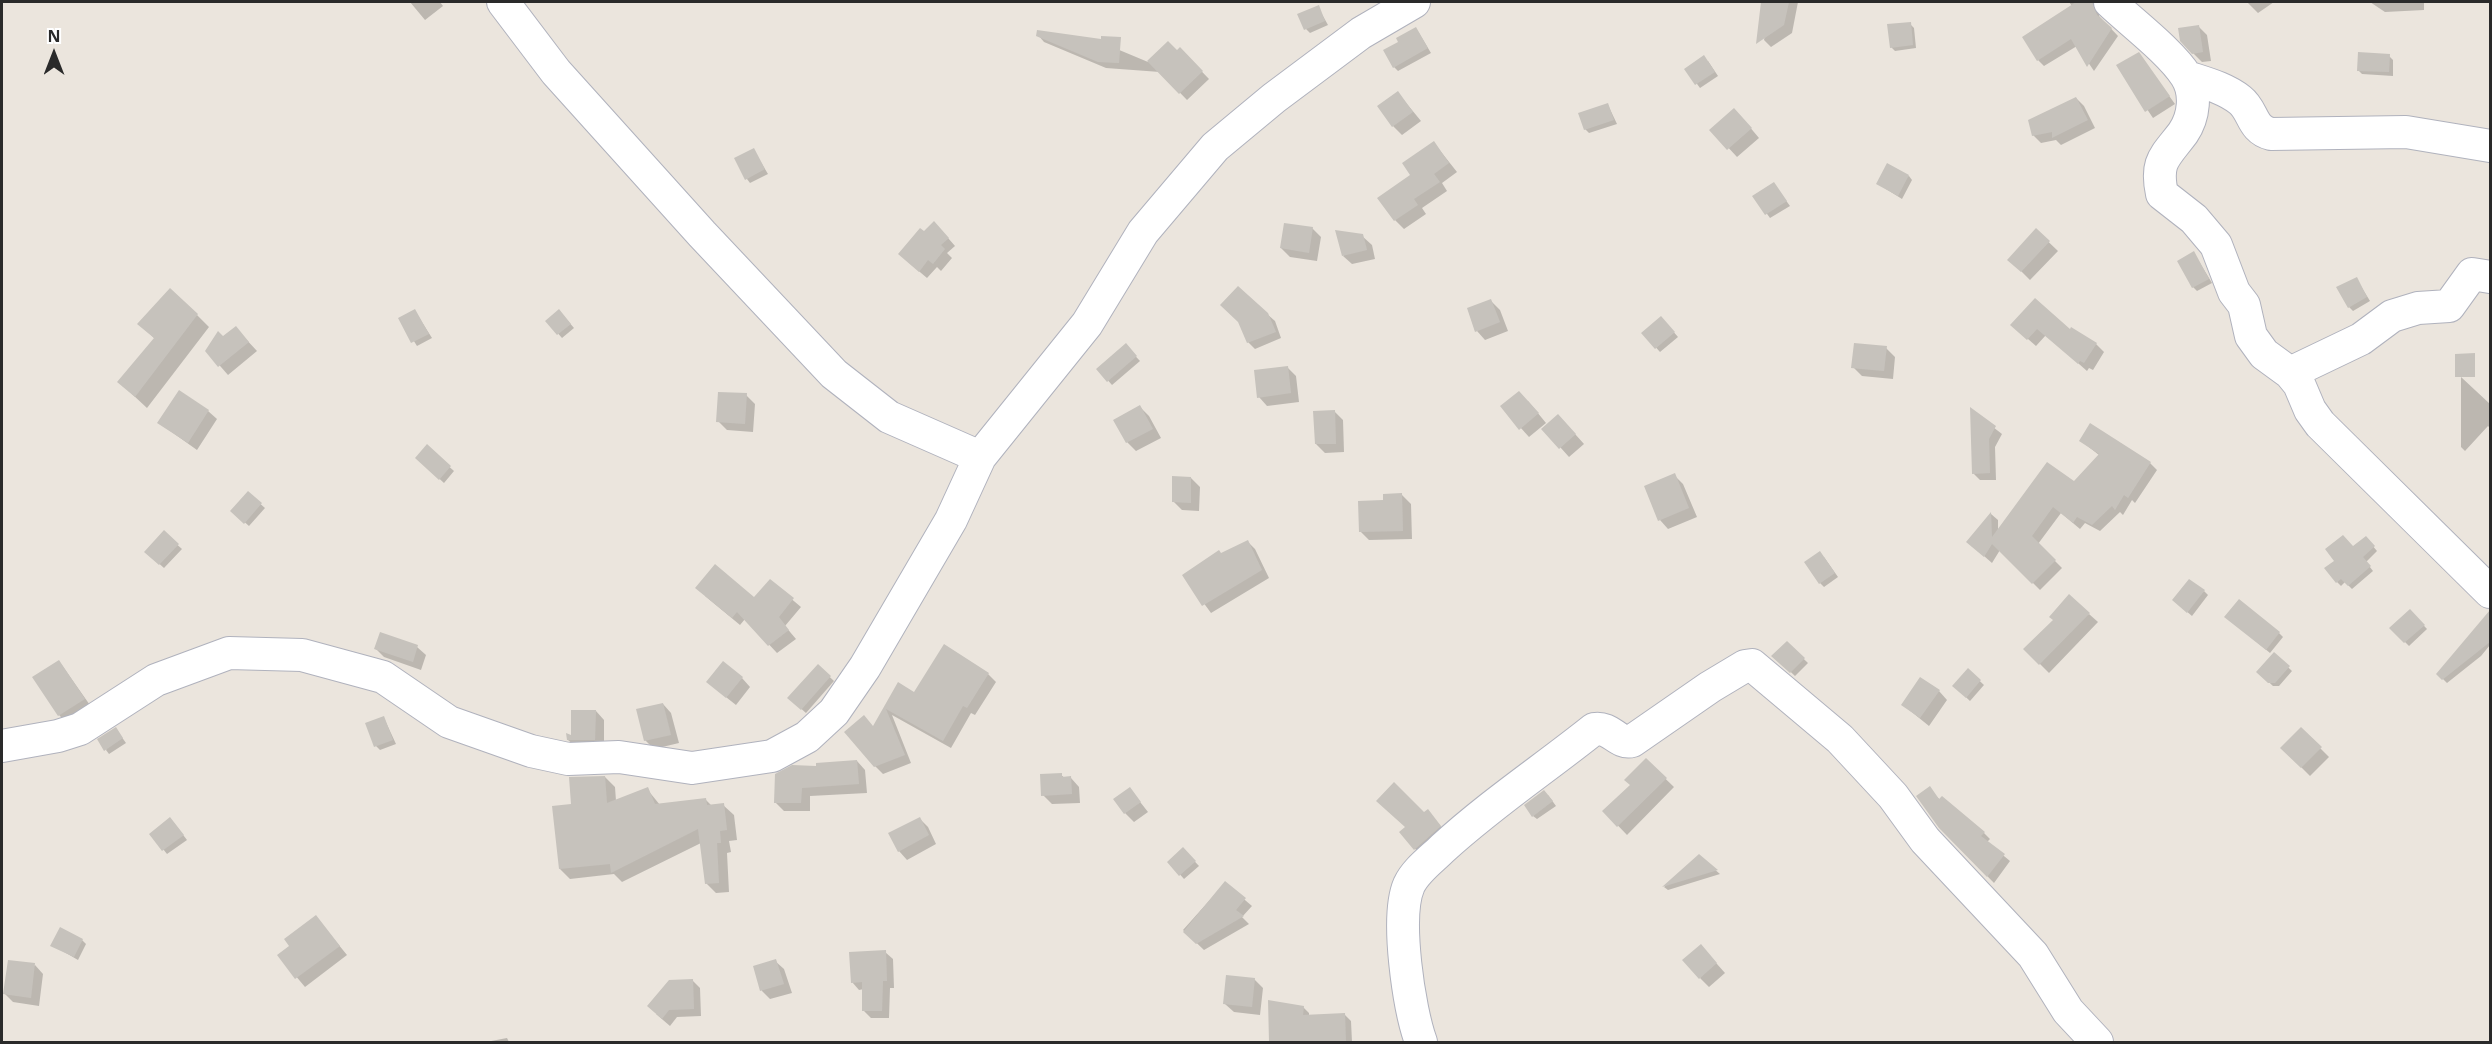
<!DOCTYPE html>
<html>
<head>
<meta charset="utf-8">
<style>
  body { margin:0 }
  #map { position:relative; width:2492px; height:1044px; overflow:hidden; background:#ebe5dd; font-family:"Open Sans",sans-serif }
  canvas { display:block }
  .frame { position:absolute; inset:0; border:3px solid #2a2a2a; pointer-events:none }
  .north { position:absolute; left:24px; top:24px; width:60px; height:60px; -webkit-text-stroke:4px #fff; paint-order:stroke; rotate:0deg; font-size:16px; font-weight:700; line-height:24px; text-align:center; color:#2a2a2a }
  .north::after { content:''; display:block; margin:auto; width:21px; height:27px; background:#2a2a2a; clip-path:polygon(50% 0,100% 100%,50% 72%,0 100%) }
</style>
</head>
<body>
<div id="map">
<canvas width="2492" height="1044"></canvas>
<div class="frame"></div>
<div class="north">N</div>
</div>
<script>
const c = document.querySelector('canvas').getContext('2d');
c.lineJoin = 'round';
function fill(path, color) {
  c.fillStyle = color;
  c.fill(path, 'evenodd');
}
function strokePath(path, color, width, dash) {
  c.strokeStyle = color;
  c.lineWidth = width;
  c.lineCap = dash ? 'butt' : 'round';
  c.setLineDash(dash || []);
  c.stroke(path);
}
const shadow = new Path2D(`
  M 410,2 L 440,2 L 443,6 L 425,20 Z
  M 1772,2 L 1798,2 L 1792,33 L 1771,47 L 1764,40 Z
  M 2069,2 L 2101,2 L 2099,16 L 2118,36 L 2094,71 L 2077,46 L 2044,66 L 2038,60 L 2072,6 Z
  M 2247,2 L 2274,2 L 2258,13 Z
  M 2370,2 L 2424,2 L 2424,10 L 2385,12 Z
  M 1318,7 L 1328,25 L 1310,33 L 1306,29 Z
  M 1910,24 L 1914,28 L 1916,48 L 1895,51 L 1891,47 Z
  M 2198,26 L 2207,35 L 2211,61 L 2202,62 L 2193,53 Z
  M 1419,33 L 1431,53 L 1398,71 L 1394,67 Z
  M 1038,35 L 1093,39 L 1148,62 L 1168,43 L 1177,52 L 1180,49 L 1209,79 L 1187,100 L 1160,72 L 1106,68 L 1044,42 Z
  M 2139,54 L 2175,104 L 2153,118 L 2118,66 Z
  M 2389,56 L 2393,60 L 2393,76 L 2362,74 L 2358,70 Z
  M 1708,61 L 1718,76 L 1700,88 L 1686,69 Z
  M 1398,93 L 1421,121 L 1402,135 L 1393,126 Z
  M 2076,98 L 2084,106 L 2095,128 L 2061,145 L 2056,140 L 2041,143 L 2033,135 Z
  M 1608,105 L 1617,124 L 1589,133 L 1585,129 Z
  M 1743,119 L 1759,138 L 1737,157 L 1712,130 Z
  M 1434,143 L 1457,172 L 1442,183 L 1447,191 L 1422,208 L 1426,214 L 1404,229 L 1395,220 L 1412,175 Z
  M 753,149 L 768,174 L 750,183 L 747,179 Z
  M 1909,176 L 1912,180 L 1902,199 L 1878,184 Z
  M 1774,184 L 1790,206 L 1770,218 L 1754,196 Z
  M 1312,228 L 1321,237 L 1317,261 L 1290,257 L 1281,248 Z
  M 2036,230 L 2058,251 L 2030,280 L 2018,268 Z
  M 942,231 L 955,246 L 947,253 L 952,258 L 941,271 L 937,267 L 927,278 L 908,262 L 924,233 Z
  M 1362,236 L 1372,245 L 1375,259 L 1352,264 L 1343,256 Z
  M 2194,253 L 2212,283 L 2197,291 L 2193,287 Z
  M 2356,278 L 2370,301 L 2353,311 L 2349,307 Z
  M 1491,301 L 1500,310 L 1508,331 L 1485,340 L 1477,331 Z
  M 415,311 L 432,338 L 417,346 L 400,319 Z
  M 1267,314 L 1275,321 L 1281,338 L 1255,349 L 1248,342 Z
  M 197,315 L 209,327 L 147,408 L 119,382 L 155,339 L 139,323 Z
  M 563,315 L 574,328 L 562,338 L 547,321 Z
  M 1665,322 L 1678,337 L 1660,352 L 1643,333 Z
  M 2012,325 L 2070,331 L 2096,344 L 2104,352 L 2093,370 L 2089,368 L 2087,371 L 2046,335 L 2036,346 Z
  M 244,337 L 257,351 L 228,375 L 207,351 L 223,338 Z
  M 1125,345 L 1140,361 L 1112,385 L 1098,369 Z
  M 1886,348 L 1895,357 L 1893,379 L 1862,376 L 1853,367 Z
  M 1287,367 L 1296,376 L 1299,402 L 1267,406 L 1259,397 Z
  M 2461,377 L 2490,404 L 2490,428 L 2488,426 L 2465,451 L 2461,447 Z
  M 746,395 L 755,404 L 753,432 L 727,430 L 718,421 Z
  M 1528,401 L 1546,423 L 1529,437 L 1502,407 Z
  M 1140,407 L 1149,416 L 1161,438 L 1136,451 L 1127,442 Z
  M 1971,410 L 2002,434 L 1995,447 L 1996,480 L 1980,480 L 1973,473 Z
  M 208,411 L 217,419 L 197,450 L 159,423 Z
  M 1334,411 L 1343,420 L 1344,452 L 1325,453 L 1316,444 Z
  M 1567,425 L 1584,444 L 1569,457 L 1544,429 Z
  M 2081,441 L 2150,463 L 2157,470 L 2135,503 L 2132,500 L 2123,515 L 2120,512 L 2100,531 L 2085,523 L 2080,529 L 2061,513 L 2038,544 L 2062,568 L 2040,590 L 2000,550 L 1992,563 L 1968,542 L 1991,514 L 1998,520 L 1998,532 L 2074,483 L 2099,455 Z
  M 427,447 L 454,471 L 444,483 L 417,458 Z
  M 1674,475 L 1683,484 L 1697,517 L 1668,529 L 1660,520 Z
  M 1191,478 L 1200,487 L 1199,511 L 1182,510 L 1173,501 Z
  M 248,493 L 265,508 L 249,526 L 232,511 Z
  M 1402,495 L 1411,504 L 1412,539 L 1369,540 L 1360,531 L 1384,502 Z
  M 164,533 L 182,549 L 164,568 L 146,552 Z
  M 2366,538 L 2377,551 L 2366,562 L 2373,571 L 2352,589 L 2345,582 L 2341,586 L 2337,582 L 2354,548 Z
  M 1248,542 L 1255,549 L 1269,578 L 1211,613 L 1184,576 Z
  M 1824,557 L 1838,577 L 1824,587 L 1820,583 Z
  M 770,581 L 801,607 L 785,626 L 796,639 L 777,653 L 745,619 L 740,625 L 705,596 L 755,599 Z
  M 2204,591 L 2208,595 L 2192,616 L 2178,604 Z
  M 2410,611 L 2427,629 L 2409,646 L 2391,628 Z
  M 2490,612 L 2490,645 L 2481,656 L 2447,683 L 2438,674 Z
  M 2089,614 L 2098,622 L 2049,673 L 2025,649 Z
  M 2230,620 L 2279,633 L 2283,637 L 2270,653 Z
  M 1787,643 L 1808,663 L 1795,676 L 1774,656 Z
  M 417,647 L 426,655 L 421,670 L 384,657 L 376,649 Z
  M 2274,654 L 2292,671 L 2279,686 L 2273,686 L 2258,672 Z
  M 59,661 L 92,708 L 68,724 L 59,715 Z
  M 818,666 L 834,681 L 806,713 L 789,698 Z
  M 1968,670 L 1984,685 L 1970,701 L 1954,686 Z
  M 988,674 L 996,682 L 975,715 L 971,713 L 951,748 L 892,715 L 911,763 L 883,774 L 875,766 L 874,727 L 899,684 L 914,694 Z
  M 742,678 L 750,687 L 736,705 L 717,690 Z
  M 1939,691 L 1947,700 L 1929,726 L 1903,705 Z
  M 663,704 L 671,713 L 679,743 L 654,749 L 645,740 Z
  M 596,711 L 604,720 L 604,748 L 577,748 L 568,740 Z
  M 384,718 L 396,744 L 380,750 L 376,746 Z
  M 116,729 L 126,743 L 109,754 L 106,750 Z
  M 2301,729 L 2329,757 L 2310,776 L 2282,748 Z
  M 1646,760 L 1674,787 L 1627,835 L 1604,811 L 1631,785 Z
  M 857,761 L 865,770 L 867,793 L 810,796 L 810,811 L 784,811 L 775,802 L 818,768 Z
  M 1061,775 L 1065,778 L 1071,778 L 1079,787 L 1080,803 L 1052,804 L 1043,795 Z
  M 605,777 L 615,787 L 616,801 L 647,789 L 660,805 L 706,800 L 712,806 L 723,805 L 734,815 L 737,840 L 729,841 L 731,852 L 727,853 L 729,892 L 716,893 L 706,883 L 701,843 L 622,882 L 614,874 L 570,879 L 560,869 L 572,805 Z
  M 1929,788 L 1940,800 L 1984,833 L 1990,839 L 1987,842 L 2010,861 L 1994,883 L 1940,828 Z
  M 1130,789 L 1148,812 L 1134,822 L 1125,813 Z
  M 1548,795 L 1556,806 L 1537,819 L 1533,816 Z
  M 1428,811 L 1447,834 L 1422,857 L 1401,832 Z
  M 920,819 L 928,827 L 936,844 L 907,860 L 899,851 Z
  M 174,823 L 187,840 L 167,854 L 151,834 Z
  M 1183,849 L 1199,866 L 1184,879 L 1169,862 Z
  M 1699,856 L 1720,874 L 1668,890 L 1664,887 Z
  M 1225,883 L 1252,906 L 1242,917 L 1249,924 L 1204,950 L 1183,930 Z
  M 316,917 L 347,955 L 305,987 L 279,956 L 291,947 Z
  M 82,940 L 86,944 L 78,960 L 52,945 Z
  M 885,952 L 893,959 L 894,988 L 890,988 L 889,1018 L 871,1018 L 864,1011 L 864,989 L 859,990 L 852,982 Z
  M 1709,955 L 1725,973 L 1709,987 L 1700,978 Z
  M 775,961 L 784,969 L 792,993 L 770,999 L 762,991 L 754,967 Z
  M 35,965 L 43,974 L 39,1006 L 13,1002 L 5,994 Z
  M 1254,979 L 1263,988 L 1260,1015 L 1234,1012 L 1225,1004 Z
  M 692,980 L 700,988 L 701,1016 L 677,1017 L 670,1026 L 656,1014 Z
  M 1269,1002 L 1303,1007 L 1309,1013 L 1309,1017 L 1345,1015 L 1351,1021 L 1352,1042 L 1270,1042 Z
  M 507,1038 L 509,1042 L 486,1042 Z`);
const building = new Path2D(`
  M 1761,2 L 1789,2 L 1784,25 L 1756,44 Z
  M 2076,2 L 2092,2 L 2097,15 L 2112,28 L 2087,67 L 2071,39 L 2037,61 L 2022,37 Z
  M 1319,5 L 1325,21 L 1304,30 L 1297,14 Z
  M 1911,22 L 1913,45 L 1890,48 L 1887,24 Z
  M 2199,25 L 2203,52 L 2192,54 L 2180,41 L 2178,28 Z
  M 1416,27 L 1428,48 L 1393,68 L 1383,50 L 1398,42 L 1396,38 Z
  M 1037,30 L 1101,39 L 1101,36 L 1121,37 L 1119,63 L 1098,62 L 1036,36 Z
  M 1168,41 L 1177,50 L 1180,47 L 1203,71 L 1179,94 L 1147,61 Z
  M 2139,52 L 2170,96 L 2145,112 L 2116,65 Z
  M 2358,52 L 2390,54 L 2389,72 L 2357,71 Z
  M 1704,55 L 1715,72 L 1695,85 L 1684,69 Z
  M 1398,91 L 1413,112 L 1392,127 L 1377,106 Z
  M 2076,97 L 2088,120 L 2052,138 L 2052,132 L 2032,136 L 2028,120 Z
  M 1608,103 L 1614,120 L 1584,130 L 1578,113 Z
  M 1734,108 L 1752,128 L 1727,150 L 1709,130 Z
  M 1434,141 L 1449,163 L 1434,174 L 1440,182 L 1414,199 L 1418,205 L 1394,221 L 1377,198 L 1410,175 L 1402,163 Z
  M 754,148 L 765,169 L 745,180 L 734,158 Z
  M 1887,163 L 1909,175 L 1898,196 L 1876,184 Z
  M 1774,182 L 1787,201 L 1765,215 L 1752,196 Z
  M 934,221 L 949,238 L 941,245 L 945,249 L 933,264 L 928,260 L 919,272 L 898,254 L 920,228 L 924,231 Z
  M 1284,223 L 1313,227 L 1309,253 L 1280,248 Z
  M 2036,228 L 2050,241 L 2021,272 L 2007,260 Z
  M 1335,230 L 1363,234 L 1367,250 L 1342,256 Z
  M 2194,251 L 2209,279 L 2192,288 L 2177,261 Z
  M 2357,277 L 2367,297 L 2348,308 L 2336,287 Z
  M 1238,286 L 1268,313 L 1276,332 L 1247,343 L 1238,322 L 1220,305 Z
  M 170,288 L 198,314 L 135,397 L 117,382 L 154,338 L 137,324 Z
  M 2035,298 L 2070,329 L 2071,327 L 2097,343 L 2084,363 L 2080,361 L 2078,364 L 2037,329 L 2027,340 L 2010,325 Z
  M 1491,299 L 1500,322 L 1475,332 L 1467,308 Z
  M 415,309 L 429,334 L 411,343 L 398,318 Z
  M 559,309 L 571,324 L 557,335 L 545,321 Z
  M 1661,316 L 1675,332 L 1655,349 L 1641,333 Z
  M 236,326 L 249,342 L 218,367 L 205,351 L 218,331 L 223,336 Z
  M 1126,343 L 1137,356 L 1107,382 L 1096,369 Z
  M 1854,343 L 1887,346 L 1884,371 L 1851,368 Z
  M 2475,353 L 2475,377 L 2455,377 L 2455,354 Z
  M 1288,366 L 1291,393 L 1257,398 L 1254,370 Z
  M 179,390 L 209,410 L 188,443 L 157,423 Z
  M 1519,391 L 1539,413 L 1519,430 L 1500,406 Z
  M 718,392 L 747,393 L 745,424 L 716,422 Z
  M 1140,405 L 1153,429 L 1126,443 L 1113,420 Z
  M 1970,407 L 1996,426 L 1989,439 L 1990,473 L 1972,474 Z
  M 1335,410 L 1336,444 L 1315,444 L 1313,411 Z
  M 1558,414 L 1576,434 L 1559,449 L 1541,429 Z
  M 2090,423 L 2151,462 L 2128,498 L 2124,495 L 2115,510 L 2112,506 L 2092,525 L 2077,517 L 2073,523 L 2053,507 L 2032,536 L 2056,560 L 2032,584 L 1992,544 L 1984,557 L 1966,542 L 1991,512 L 1992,537 L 2047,462 L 2074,481 L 2099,454 L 2079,441 Z
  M 427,444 L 451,466 L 439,480 L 415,458 Z
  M 1675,473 L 1689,508 L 1658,521 L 1644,486 Z
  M 1172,476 L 1191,477 L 1191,503 L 1172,502 Z
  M 248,491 L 262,503 L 244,524 L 230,511 Z
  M 1402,493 L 1403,531 L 1359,532 L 1358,501 L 1383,500 L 1383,494 Z
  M 164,530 L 179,544 L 159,565 L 144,552 Z
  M 2343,535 L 2353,546 L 2366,536 L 2375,546 L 2363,557 L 2371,566 L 2348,586 L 2341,579 L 2336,583 L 2324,568 L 2334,561 L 2325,549 Z
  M 1248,540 L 1262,570 L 1202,606 L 1182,575 L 1219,550 L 1221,553 Z
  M 1820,551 L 1835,573 L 1819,584 L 1804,562 Z
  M 715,564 L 754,597 L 770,579 L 794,598 L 779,617 L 789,630 L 768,646 L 737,612 L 732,618 L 695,588 Z
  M 2189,579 L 2205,590 L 2187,613 L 2172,600 Z
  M 2069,594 L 2090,613 L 2039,665 L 2023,649 L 2053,620 L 2049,617 Z
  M 2239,599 L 2280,632 L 2266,650 L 2224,617 Z
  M 2410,609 L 2425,625 L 2404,643 L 2389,628 Z
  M 2490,610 L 2490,642 L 2442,680 L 2436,674 Z
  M 380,632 L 418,645 L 413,662 L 374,649 Z
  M 1787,641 L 1805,658 L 1790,673 L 1771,656 Z
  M 944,644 L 989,673 L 967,708 L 963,706 L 943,741 L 886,709 L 905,755 L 874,767 L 844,732 L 864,715 L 873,726 L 898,682 L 914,692 Z
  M 2274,652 L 2290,666 L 2275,683 L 2268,683 L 2256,672 Z
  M 59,660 L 85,699 L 58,716 L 32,677 Z
  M 723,661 L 743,677 L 726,698 L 706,682 Z
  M 818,664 L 831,676 L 801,710 L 787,698 Z
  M 1968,668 L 1981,680 L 1966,698 L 1952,686 Z
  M 1920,677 L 1940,690 L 1920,718 L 1901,705 Z
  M 663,703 L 671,735 L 644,741 L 636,709 Z
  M 571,710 L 596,710 L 595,740 L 567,740 L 566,733 L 571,735 Z
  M 384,716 L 393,740 L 374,747 L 365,723 Z
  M 116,727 L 123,738 L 104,751 L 97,739 Z
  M 2301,727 L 2322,747 L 2301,768 L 2280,748 Z
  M 1646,758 L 1667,778 L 1617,827 L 1602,811 L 1630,785 L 1624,780 Z
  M 857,760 L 859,784 L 802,788 L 801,803 L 774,803 L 775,774 L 792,765 L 816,766 L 816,763 Z
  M 1062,773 L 1062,777 L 1071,776 L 1072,794 L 1041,796 L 1040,774 Z
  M 605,776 L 607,803 L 648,787 L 655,804 L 706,798 L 707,805 L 724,803 L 727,830 L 720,831 L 721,843 L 717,843 L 719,883 L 705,884 L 698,829 L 611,873 L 610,864 L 559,869 L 552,806 L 571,804 L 569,777 Z
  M 1394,782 L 1424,812 L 1428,809 L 1441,826 L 1414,850 L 1399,832 L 1405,827 L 1376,801 Z
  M 1930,786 L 1939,799 L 1942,796 L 1985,832 L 1981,836 L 2005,854 L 1987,877 L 1939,828 L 1916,796 Z
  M 1130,787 L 1141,802 L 1124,814 L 1113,799 Z
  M 1544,790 L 1553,801 L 1532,817 L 1524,805 Z
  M 170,817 L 184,835 L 162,851 L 149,834 Z
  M 920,817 L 929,835 L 898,852 L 888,833 Z
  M 1183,847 L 1196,861 L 1179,876 L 1167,862 Z
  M 1699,854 L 1718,870 L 1662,887 Z
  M 1225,881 L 1246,898 L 1236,910 L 1244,916 L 1196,944 L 1183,932 Z
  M 316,915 L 340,946 L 295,979 L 277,955 L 289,946 L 284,939 Z
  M 60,927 L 83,939 L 74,957 L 50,946 Z
  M 1701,944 L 1717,963 L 1699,979 L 1682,960 Z
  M 886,950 L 887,981 L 883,981 L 882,1011 L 862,1011 L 862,982 L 851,983 L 849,952 Z
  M 776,959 L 784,984 L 760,991 L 753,966 Z
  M 8,960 L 35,963 L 31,998 L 3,994 Z
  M 1226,975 L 1255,978 L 1252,1007 L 1223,1004 Z
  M 693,979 L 694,1009 L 669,1010 L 662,1019 L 647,1006 L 669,980 Z
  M 1268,1000 L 1304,1006 L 1303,1015 L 1345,1013 L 1346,1042 L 1269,1042 Z`);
const minor = new Path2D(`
  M 503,2 L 556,72 L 702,234 L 834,374 L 889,417 L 980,457
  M 2110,2 C 2131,22 2171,52 2186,76 C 2197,93 2194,117 2183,133 C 2165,157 2155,161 2162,194 L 2194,219 L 2216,245 L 2234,292 L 2244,305 L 2251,336 L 2264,354 L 2290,373 L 2299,384 L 2310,410 L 2320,424 L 2490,592
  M 2187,77 C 2205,83 2225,88 2240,100 C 2254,111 2251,129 2271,134 L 2406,132 L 2490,146
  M 2290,373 L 2361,339 L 2392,316 L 2418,308 L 2449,306 L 2472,274 L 2490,277
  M 2,746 L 58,736 L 80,729 L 156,680 L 229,653 L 302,655 L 383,677 L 449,722 L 531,751 L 568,759 L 619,757 L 692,768 L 772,756 L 807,737 L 834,712 L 865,667 L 951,520 L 980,457 L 1087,324 L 1143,232 L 1215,147 L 1274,98 L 1361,33 L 1414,2
  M 1421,1042 C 1409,1009 1395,917 1409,885 C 1416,870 1432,859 1443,848 C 1491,804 1544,769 1594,729 C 1611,726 1618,745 1632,741 L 1710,687 L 1745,666 L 1752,665 L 1840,739 L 1893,796 L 1925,840 L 2033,955 L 2068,1011 L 2097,1042`);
fill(shadow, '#0003');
fill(building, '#c6c2bc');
strokePath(minor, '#b0b2bd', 34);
strokePath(minor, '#fff', 32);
</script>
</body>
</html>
